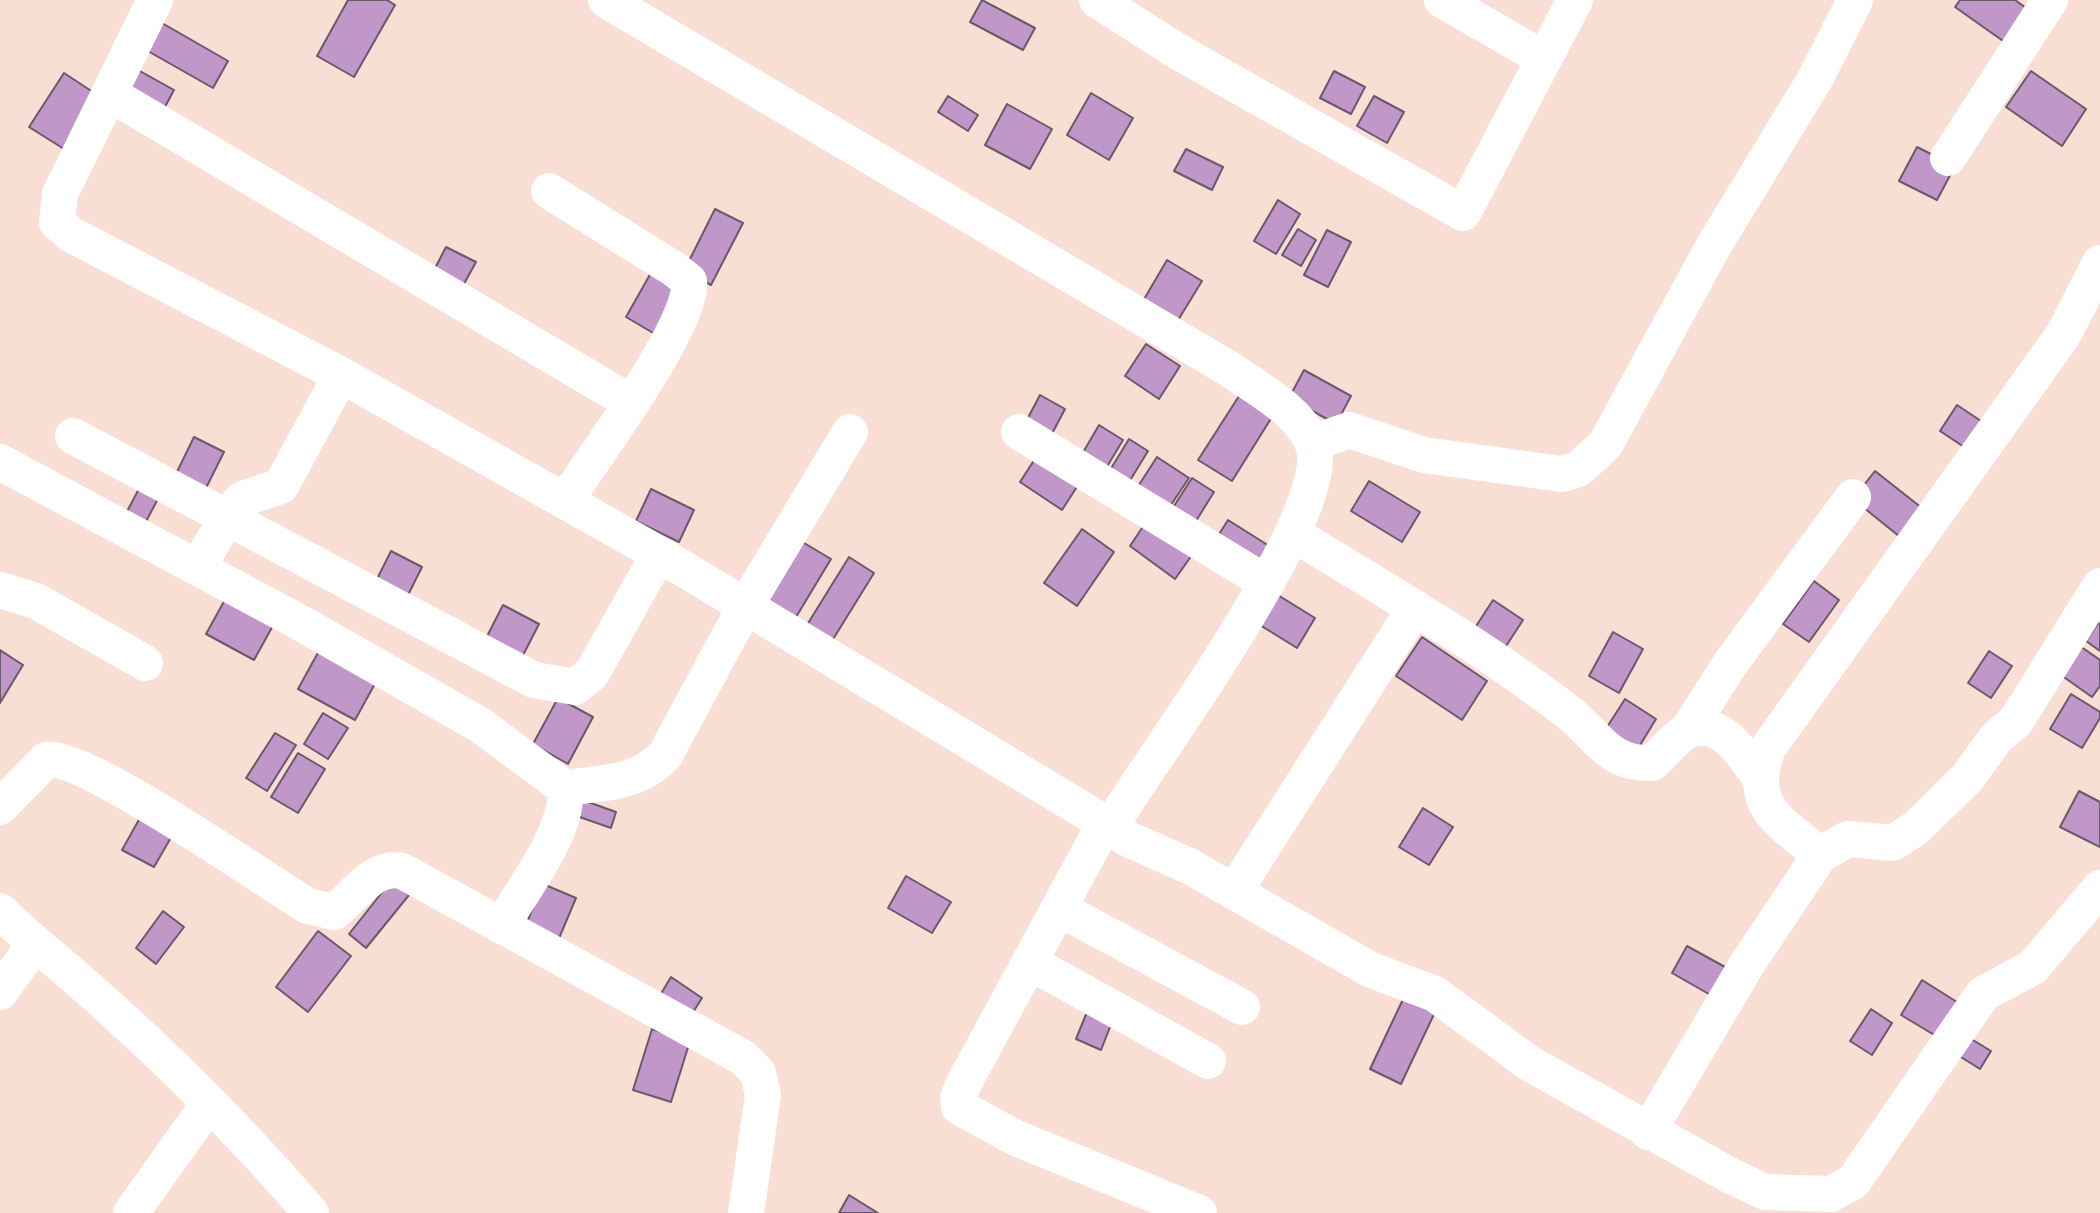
<!DOCTYPE html>
<html>
<head>
<meta charset="utf-8">
<style>
  body { margin:0 }
  canvas { display:block; background:#f9dfd3 }
</style>
</head>
<body>
<canvas width="2100" height="1213"></canvas>
<script>
const c = document.querySelector('canvas').getContext('2d');
c.lineJoin = 'round';
function fill(path, color) {
  c.fillStyle = color;
  c.fill(path, 'evenodd');
}
function strokePath(path, color, width, dash) {
  c.strokeStyle = color;
  c.lineWidth = width;
  c.lineCap = dash ? 'butt' : 'round';
  c.setLineDash(dash || []);
  c.stroke(path);
}
const building = new Path2D(`
  M 348,0 L 387,0 L 395,5 L 354,77 L 317,56 Z
  M 982,0 L 1035,28 L 1023,50 L 970,22 Z
  M 1960,0 L 2015,0 L 2036,15 L 2013,48 L 1955,7 Z
  M 162,23 L 228,61 L 213,88 L 146,50 Z
  M 129,65 L 174,90 L 159,118 L 114,92 Z
  M 1334,71 L 1365,87 L 1351,114 L 1320,98 Z
  M 2031,71 L 2086,109 L 2062,146 L 2006,107 Z
  M 64,73 L 99,96 L 64,149 L 29,127 Z
  M 1091,93 L 1133,118 L 1109,160 L 1067,135 Z
  M 948,96 L 978,115 L 968,131 L 938,112 Z
  M 1374,96 L 1404,112 L 1387,143 L 1357,126 Z
  M 1007,104 L 1052,129 L 1030,169 L 985,145 Z
  M 1917,147 L 1955,166 L 1937,200 L 1899,181 Z
  M 1186,149 L 1223,167 L 1212,190 L 1174,171 Z
  M 1278,200 L 1300,214 L 1276,254 L 1254,241 Z
  M 715,209 L 743,223 L 711,285 L 684,271 Z
  M 1298,229 L 1316,240 L 1301,266 L 1282,255 Z
  M 1327,230 L 1351,242 L 1328,287 L 1304,275 Z
  M 446,247 L 476,262 L 459,293 L 430,278 Z
  M 1167,260 L 1202,281 L 1177,322 L 1143,301 Z
  M 652,271 L 686,291 L 660,337 L 626,317 Z
  M 1146,344 L 1180,366 L 1159,399 L 1125,376 Z
  M 1304,370 L 1351,396 L 1336,424 L 1289,398 Z
  M 1040,395 L 1065,409 L 1046,445 L 1021,431 Z
  M 1239,396 L 1272,417 L 1232,481 L 1198,460 Z
  M 1957,405 L 1987,425 L 1970,451 L 1940,431 Z
  M 1099,425 L 1123,440 L 1102,475 L 1078,461 Z
  M 194,437 L 224,452 L 201,498 L 171,484 Z
  M 1129,439 L 1148,451 L 1126,487 L 1107,475 Z
  M 1040,451 L 1082,479 L 1062,510 L 1020,482 Z
  M 1157,457 L 1189,478 L 1165,514 L 1133,494 Z
  M 1875,471 L 1927,512 L 1905,541 L 1853,499 Z
  M 1192,478 L 1214,492 L 1188,534 L 1165,520 Z
  M 1369,481 L 1420,512 L 1402,542 L 1351,511 Z
  M 142,483 L 161,493 L 141,531 L 122,521 Z
  M 651,489 L 694,510 L 679,542 L 636,521 Z
  M 1228,520 L 1274,549 L 1256,576 L 1211,547 Z
  M 1146,522 L 1192,555 L 1175,579 L 1130,546 Z
  M 1082,529 L 1114,552 L 1077,606 L 1044,583 Z
  M 794,537 L 831,559 L 793,622 L 757,600 Z
  M 391,551 L 422,567 L 406,599 L 375,583 Z
  M 849,557 L 874,573 L 827,649 L 802,633 Z
  M 1814,581 L 1839,600 L 1809,642 L 1783,624 Z
  M 1273,592 L 1315,618 L 1297,648 L 1255,622 Z
  M 227,596 L 275,622 L 254,660 L 206,634 Z
  M 1493,600 L 1523,620 L 1499,657 L 1469,637 Z
  M 503,605 L 539,624 L 517,667 L 481,648 Z
  M 2098,623 L 2100,624 L 2100,651 L 2086,641 Z
  M 1613,632 L 1643,649 L 1619,693 L 1589,676 Z
  M 1422,637 L 1487,681 L 1462,720 L 1396,676 Z
  M 2077,644 L 2100,660 L 2100,686 L 2092,697 L 2058,673 Z
  M 320,649 L 377,680 L 355,720 L 298,689 Z
  M 0,650 L 23,665 L 0,703 Z
  M 1989,651 L 2012,666 L 1991,698 L 1968,683 Z
  M 2071,694 L 2100,712 L 2100,718 L 2082,748 L 2050,729 Z
  M 558,698 L 593,717 L 568,764 L 533,744 Z
  M 1625,699 L 1656,719 L 1634,755 L 1602,735 Z
  M 323,713 L 348,728 L 328,759 L 304,744 Z
  M 275,733 L 296,745 L 267,791 L 246,778 Z
  M 298,753 L 325,769 L 298,813 L 271,797 Z
  M 2079,791 L 2100,802 L 2100,847 L 2060,827 Z
  M 577,798 L 616,812 L 611,828 L 571,814 Z
  M 1423,808 L 1453,827 L 1429,865 L 1399,847 Z
  M 141,816 L 173,834 L 154,867 L 122,850 Z
  M 906,876 L 951,902 L 932,933 L 888,908 Z
  M 391,881 L 409,895 L 366,948 L 349,934 Z
  M 543,884 L 576,898 L 557,943 L 524,929 Z
  M 163,911 L 184,927 L 156,964 L 136,948 Z
  M 318,931 L 351,956 L 308,1012 L 276,987 Z
  M 1687,946 L 1736,973 L 1721,1001 L 1672,973 Z
  M 671,977 L 702,998 L 690,1017 L 659,997 Z
  M 1922,980 L 1957,1002 L 1936,1036 L 1901,1015 Z
  M 1405,995 L 1436,1010 L 1401,1084 L 1370,1069 Z
  M 1871,1009 L 1892,1023 L 1872,1055 L 1850,1041 Z
  M 1087,1012 L 1112,1022 L 1101,1050 L 1076,1039 Z
  M 652,1029 L 690,1041 L 671,1102 L 633,1090 Z
  M 1968,1037 L 1991,1051 L 1980,1069 L 1956,1054 Z
  M 849,1195 L 878,1213 L 839,1213 Z`);
const minor = new Path2D(`
  M 155,0 L 60,194 L 57,222 L 70,234 L 341,375 L 659,554 L 1113,828
  M 606,0 L 1231,370 C 1259,390 1297,409 1312,442 C 1341,503 1157,751 1119,813 L 1113,828 L 1126,838 L 1191,867 L 1371,970 L 1435,994 L 1529,1063 L 1729,1175 L 1765,1192 L 1831,1194 L 1853,1182 L 1983,994 L 2033,967 L 2100,888
  M 1097,0 L 1177,51 L 1463,213 L 1575,0
  M 1442,0 L 1543,58
  M 110,94 L 630,402
  M 1948,158 L 2050,0
  M 549,191 L 674,269 L 689,281 C 695,322 591,461 565,501
  M 1019,432 L 1267,583
  M 73,436 L 534,680 L 575,687 L 592,673 L 659,554
  M 1313,443 L 1349,430 L 1424,455 L 1562,474 L 1578,469 L 1605,445 L 1713,247 L 1815,79 L 1855,0
  M 0,462 L 299,622 L 480,725 L 565,788 C 570,829 522,891 501,926
  M 1292,533 C 1385,590 1481,645 1568,712 C 1599,736 1608,765 1652,763 C 1663,754 1677,734 1690,730 C 1722,719 1742,753 1758,775
  M 198,567 L 228,516 L 242,499 L 281,486 L 341,375
  M 0,590 L 36,601 L 145,663
  M 1688,730 L 1730,664 L 1853,497
  M 565,788 C 602,783 638,784 665,755 L 746,605 L 850,432
  M 0,807 L 46,760 C 84,753 264,880 308,906 L 334,912 C 356,895 373,865 402,871 L 742,1057 L 758,1073 L 763,1095 L 746,1213
  M 1105,823 L 964,1083 L 958,1098 L 959,1107 L 1016,1138 L 1199,1213
  M 1820,855 C 1779,820 1746,807 1768,748 L 2063,335 L 2100,263
  M 1234,892 L 1415,608
  M 1060,909 L 1242,1007
  M 0,911 C 26,937 55,959 82,983 C 162,1053 242,1133 311,1213
  M 1031,963 L 1208,1061
  M 0,992 L 34,945
  M 1648,1132 L 1747,964 L 1820,855 L 1848,839 L 1893,843 L 1916,828 L 1967,778 L 1996,738 L 2016,721 L 2100,586
  M 131,1213 L 208,1105`);
fill(building, '#c196c8');
strokePath(building, '#68596b', 2);
strokePath(minor, '#fff', 36);
</script>
</body>
</html>
